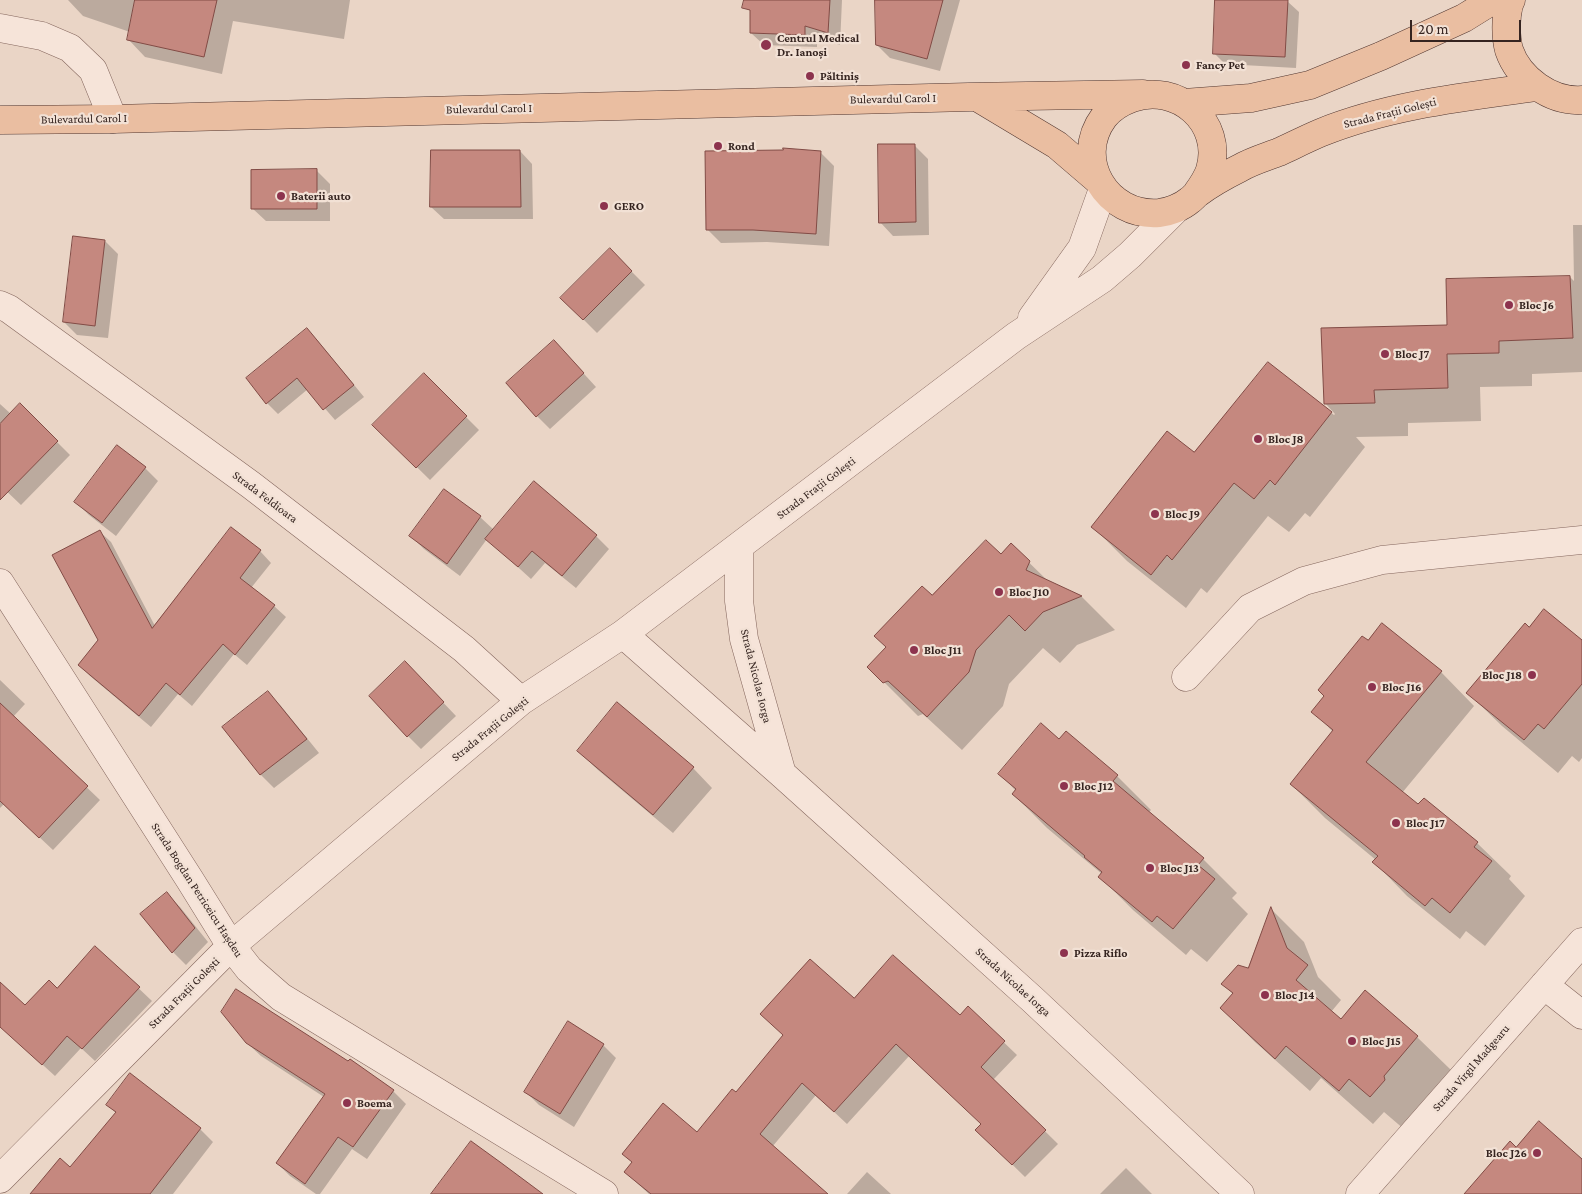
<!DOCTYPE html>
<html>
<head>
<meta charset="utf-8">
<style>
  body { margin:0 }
  #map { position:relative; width:1582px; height:1194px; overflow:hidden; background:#ead5c6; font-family:"Crimson Pro",serif }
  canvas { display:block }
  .scale { position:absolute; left:1410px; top:20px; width:111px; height:22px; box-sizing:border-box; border:2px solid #352420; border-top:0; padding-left:6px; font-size:15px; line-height:18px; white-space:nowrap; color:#352420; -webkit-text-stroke:4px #f2e1d5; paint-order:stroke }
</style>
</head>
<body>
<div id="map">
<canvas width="1582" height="1194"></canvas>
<div class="scale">20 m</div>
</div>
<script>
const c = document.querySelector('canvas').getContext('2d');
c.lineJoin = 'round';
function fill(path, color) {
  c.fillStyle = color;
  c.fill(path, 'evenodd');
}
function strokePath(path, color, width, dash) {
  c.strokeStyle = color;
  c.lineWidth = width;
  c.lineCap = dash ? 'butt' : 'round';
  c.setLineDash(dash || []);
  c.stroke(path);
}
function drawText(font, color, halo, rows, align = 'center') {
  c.font = font + ' "Crimson Pro",serif';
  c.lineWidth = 4.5;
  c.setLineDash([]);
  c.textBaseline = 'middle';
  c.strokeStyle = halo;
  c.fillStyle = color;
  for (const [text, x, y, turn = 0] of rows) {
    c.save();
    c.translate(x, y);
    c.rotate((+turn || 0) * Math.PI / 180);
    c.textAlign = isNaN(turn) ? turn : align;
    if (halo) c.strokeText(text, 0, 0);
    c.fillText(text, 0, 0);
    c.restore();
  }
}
const shadow = new Path2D(`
  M 68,0 L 350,0 L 344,39 L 233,21 L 222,74 L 145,57 L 128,39 L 130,32 L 83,16 Z
  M 752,0 L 842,0 L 840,45 L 817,38 L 817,47 L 764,45 L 751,33 Z
  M 876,0 L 960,0 L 940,71 L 890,58 L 877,45 Z
  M 1216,0 L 1287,1 L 1299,12 L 1296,68 L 1225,64 L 1214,53 Z
  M 914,145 L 928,159 L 929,235 L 893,236 L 880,222 Z
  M 520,151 L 532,164 L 533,219 L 444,219 L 431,207 Z
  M 820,152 L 834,166 L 829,246 L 767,242 L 721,243 L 708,230 Z
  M 317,171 L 330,184 L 330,221 L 266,221 L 252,208 Z
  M 1573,225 L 1582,225 L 1582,372 L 1532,374 L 1532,386 L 1480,387 L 1481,421 L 1408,423 L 1408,436 L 1356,437 L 1365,447 L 1310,517 L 1305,513 L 1289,532 L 1268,516 L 1207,593 L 1201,588 L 1186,608 L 1127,561 L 1093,527 L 1194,454 L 1268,363 L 1334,415 L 1335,414 L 1325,403 L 1449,326 L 1570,277 L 1574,281 Z
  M 105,241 L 118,254 L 108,338 L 77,335 L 64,322 Z
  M 610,250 L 645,285 L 597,333 L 562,298 Z
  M 307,330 L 318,341 L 364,397 L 335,420 L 308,389 L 278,414 L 267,403 Z
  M 554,341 L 596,387 L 550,429 L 537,416 Z
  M 424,375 L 479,430 L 430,480 L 374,425 Z
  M 0,404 L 11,414 L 20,405 L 70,455 L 21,505 L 0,485 Z
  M 145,468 L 158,481 L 116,536 L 89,515 L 76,502 Z
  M 480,517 L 494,530 L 596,536 L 609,549 L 576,588 L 545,563 L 531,579 L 487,539 L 460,576 L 424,549 L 411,536 Z
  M 231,529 L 260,551 L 271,563 L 251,588 L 274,606 L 286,617 L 247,665 L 234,654 L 192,706 L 178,694 L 151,727 L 90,676 L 79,664 L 99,640 L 99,531 L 111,542 L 155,626 Z
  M 1011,545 L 1049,582 L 1082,597 L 1115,630 L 1077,645 L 1060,663 L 1043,648 L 1009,684 L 1003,706 L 962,750 L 923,714 L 918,716 L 869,667 L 932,597 L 1001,556 Z
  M 1530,629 L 1582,642 L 1582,758 L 1579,762 L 1572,756 L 1558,773 L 1502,726 L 1468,693 Z
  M 1441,672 L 1474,706 L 1402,793 L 1418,806 L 1477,843 L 1511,876 L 1509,879 L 1525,896 L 1485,946 L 1466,931 L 1460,939 L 1407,896 L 1374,862 L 1376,860 L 1325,818 L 1291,784 L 1333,732 L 1313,711 Z
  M 418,676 L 456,716 L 421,749 L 408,736 Z
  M 0,680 L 25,704 L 13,717 L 100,800 L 53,850 L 4,804 L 0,808 Z
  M 268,693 L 281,706 L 319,753 L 274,788 L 261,775 L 224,727 Z
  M 1060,741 L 1117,776 L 1151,810 L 1148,813 L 1203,859 L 1237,893 L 1232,898 L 1248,914 L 1207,962 L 1191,949 L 1186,955 L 1133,910 L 1100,877 L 1102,874 L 1047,828 L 1013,794 L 1016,791 L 1000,774 Z
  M 578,751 L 693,768 L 712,788 L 673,833 L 598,770 Z
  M 167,894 L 180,907 L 208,942 L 186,965 L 173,952 L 142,914 Z
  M 1271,909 L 1304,942 L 1318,977 L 1341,1000 L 1331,1012 L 1341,1021 L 1417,1037 L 1451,1070 L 1405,1130 L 1384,1112 L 1373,1124 L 1321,1078 L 1310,1091 L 1255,1042 L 1221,1008 L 1233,994 L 1223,984 L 1249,970 Z
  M 95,947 L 152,1001 L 95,1061 L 81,1048 L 55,1076 L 0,1026 L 0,984 L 25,1006 L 57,989 Z
  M 854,1000 L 960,1017 L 968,1008 L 1017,1055 L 993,1080 L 1058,1144 L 1025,1177 L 977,1130 L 983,1124 L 910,1055 L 847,1124 L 816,1095 L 772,1147 L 826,1194 L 649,1194 L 625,1172 L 633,1163 L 623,1154 L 697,1133 L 736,1094 Z
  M 247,1043 L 393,1091 L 406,1104 L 367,1159 L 352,1149 L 320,1194 L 316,1194 L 290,1176 L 277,1163 L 324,1097 L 261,1056 Z
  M 603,1045 L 616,1058 L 574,1127 L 539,1105 L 526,1092 Z
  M 107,1105 L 200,1129 L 213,1142 L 173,1194 L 39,1194 L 70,1169 L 117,1114 Z
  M 1126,1168 L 1152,1194 L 1100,1194 Z
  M 867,1172 L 891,1194 L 847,1194 Z`);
const building = new Path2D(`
  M 135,0 L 217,0 L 204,57 L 127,40 Z
  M 744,0 L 830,0 L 828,33 L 805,26 L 805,35 L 750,33 L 750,10 L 742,8 Z
  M 875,0 L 943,0 L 927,59 L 876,45 Z
  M 1215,0 L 1288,0 L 1285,57 L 1213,54 Z
  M 878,144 L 915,144 L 916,222 L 879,223 Z
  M 783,148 L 821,151 L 816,234 L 753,230 L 706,230 L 705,151 L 783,150 Z
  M 431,150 L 520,150 L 521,207 L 430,207 Z
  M 317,169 L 317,209 L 251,209 L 251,170 Z
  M 73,236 L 105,240 L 95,326 L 63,322 Z
  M 610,248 L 632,271 L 583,320 L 560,298 Z
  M 1570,276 L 1573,338 L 1499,341 L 1499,353 L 1447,354 L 1448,388 L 1374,390 L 1375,403 L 1324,404 L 1321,328 L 1447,325 L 1446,279 Z
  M 307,328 L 354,385 L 323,410 L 297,378 L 266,404 L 246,378 Z
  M 554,340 L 584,373 L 536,417 L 506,383 Z
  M 1268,362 L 1332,412 L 1275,485 L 1270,480 L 1254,499 L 1234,483 L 1172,560 L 1167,555 L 1151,575 L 1091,527 L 1167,431 L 1194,452 Z
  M 424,373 L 467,416 L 416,468 L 372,425 Z
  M 20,403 L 58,441 L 0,500 L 0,424 Z
  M 117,445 L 146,467 L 102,523 L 74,502 Z
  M 534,481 L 597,535 L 562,576 L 532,551 L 518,567 L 485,539 Z
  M 444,489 L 481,516 L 447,564 L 409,536 Z
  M 231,527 L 261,550 L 240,578 L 275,605 L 235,655 L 223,644 L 180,695 L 166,683 L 139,716 L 78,665 L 98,640 L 52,555 L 100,530 L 152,628 Z
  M 986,540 L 1001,554 L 1011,543 L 1030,561 L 1026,570 L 1082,596 L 1043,612 L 1025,631 L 1009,615 L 976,650 L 969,672 L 927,717 L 888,681 L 883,683 L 867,667 L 886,647 L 874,636 L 922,586 L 932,595 Z
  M 1544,609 L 1582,640 L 1582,684 L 1544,729 L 1538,724 L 1524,740 L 1466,693 L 1525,623 L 1529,627 Z
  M 1382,623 L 1442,671 L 1366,762 L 1418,804 L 1424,798 L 1478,842 L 1474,847 L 1492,861 L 1450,913 L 1432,898 L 1425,906 L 1372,862 L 1378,856 L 1290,784 L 1333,730 L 1311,712 L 1324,696 L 1318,690 L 1362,636 L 1368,640 Z
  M 405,661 L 444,702 L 407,737 L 369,696 Z
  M 268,691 L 307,739 L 260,775 L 222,727 Z
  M 617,702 L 694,767 L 653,815 L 577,751 Z
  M 0,703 L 88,786 L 39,838 L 0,801 Z
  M 1041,723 L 1059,739 L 1066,731 L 1118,775 L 1113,781 L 1204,858 L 1198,865 L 1215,879 L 1173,929 L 1157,916 L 1152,922 L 1098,877 L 1102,872 L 1084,857 L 1085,856 L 1012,794 L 1016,789 L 998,774 Z
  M 167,892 L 195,928 L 172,953 L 140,914 Z
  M 1271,907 L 1287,948 L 1308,965 L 1296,980 L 1341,1019 L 1365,990 L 1418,1036 L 1384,1076 L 1385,1080 L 1370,1097 L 1349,1079 L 1339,1091 L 1286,1046 L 1275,1059 L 1220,1008 L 1233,993 L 1221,984 L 1238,965 L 1248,968 Z
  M 95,946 L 140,987 L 82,1049 L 67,1036 L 42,1065 L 0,1027 L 0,982 L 25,1005 L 49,980 L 57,988 Z
  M 893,955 L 960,1015 L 968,1006 L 1005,1041 L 981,1067 L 1046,1130 L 1012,1165 L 975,1130 L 981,1124 L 896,1044 L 834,1112 L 802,1083 L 760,1134 L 828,1194 L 651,1194 L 624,1172 L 632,1162 L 622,1154 L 663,1103 L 697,1132 L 732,1089 L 736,1092 L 783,1035 L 760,1014 L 810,959 L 854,998 Z
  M 236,989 L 348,1061 L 350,1059 L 394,1090 L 353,1147 L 338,1137 L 305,1184 L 276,1163 L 325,1094 L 246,1043 L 221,1012 Z
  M 568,1021 L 604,1044 L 560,1114 L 524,1092 Z
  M 130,1073 L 201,1128 L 150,1194 L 30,1194 L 60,1158 L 70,1167 L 116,1112 L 106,1105 Z
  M 1539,1121 L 1582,1159 L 1582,1194 L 1464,1194 L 1510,1141 L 1516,1147 Z
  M 471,1141 L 500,1162 L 543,1194 L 431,1194 Z`);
const minor = new Path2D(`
  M 0,28 L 42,36 L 70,48 L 93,70 L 113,119
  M 0,305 L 9,309 L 251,485 L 464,649 L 521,701
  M 1032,318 L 1082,248 L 1103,189
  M 739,546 L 739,601 L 744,639 L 782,774
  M 0,583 L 190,880 L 231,946 L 249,969 L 281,997 L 604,1194
  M 623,634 L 782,774 L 1032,999 L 1240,1194
  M 1186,677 L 1250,608 L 1304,581 L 1382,560 L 1582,540
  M 1544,985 L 1582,1015
  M 0,1179 L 231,946 L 521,701 L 623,634 L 1016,336 L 1102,279 L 1130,255 L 1176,209
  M 1360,1194 L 1582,942`);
const major = new Path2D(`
  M 1511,0 C 1508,5 1508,10 1507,15 C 1506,26 1506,39 1509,50 C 1519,79 1551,102 1582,100
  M 977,97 L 1057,145 L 1099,181
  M 1184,103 L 1251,98 L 1310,85 L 1381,56 L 1464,18 L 1493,0
  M 0,120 L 113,119 L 969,97 L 1143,94
  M 1197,193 C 1202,186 1207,179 1210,170 C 1224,122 1177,82 1132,98 C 1121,102 1111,108 1104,117 C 1072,160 1107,217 1159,213 C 1169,212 1182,207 1190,200 C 1193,198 1195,195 1198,193 C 1211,183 1226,175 1240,168 C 1252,161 1266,157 1279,152 C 1292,146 1306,139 1320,133 C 1389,105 1464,97 1537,87`);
const markers = [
  [766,45,6,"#8d334e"],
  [1186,65,5,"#8d334e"],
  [810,76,5,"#8d334e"],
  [718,146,5,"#8d334e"],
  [281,196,5,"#8d334e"],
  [604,206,5,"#8d334e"],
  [1509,305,5,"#8d334e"],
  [1385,354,5,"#8d334e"],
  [1258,439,5,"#8d334e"],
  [1155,514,5,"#8d334e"],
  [999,592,5,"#8d334e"],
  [914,650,5,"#8d334e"],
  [1532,675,5,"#8d334e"],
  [1372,687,5,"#8d334e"],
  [1064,786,5,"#8d334e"],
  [1396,823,5,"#8d334e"],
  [1150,868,5,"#8d334e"],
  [1064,953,5,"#8d334e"],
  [1265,995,5,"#8d334e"],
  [1352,1041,5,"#8d334e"],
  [347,1103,5,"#8d334e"],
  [1537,1153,5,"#8d334e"]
];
const poiNames = [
  ["Centrul Medical",777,38],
  ["Dr. Ianoși",777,52],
  ["Fancy Pet",1196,65],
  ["Păltiniș",820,76],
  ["Rond",728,146],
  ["Baterii auto",291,196],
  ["GERO",614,206],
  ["Bloc J6",1519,305],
  ["Bloc J7",1395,354],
  ["Bloc J8",1268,439],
  ["Bloc J9",1165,514],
  ["Bloc J10",1009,592],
  ["Bloc J11",924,650],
  ["Bloc J18",1522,675,"right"],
  ["Bloc J16",1382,687],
  ["Bloc J12",1074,786],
  ["Bloc J17",1406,823],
  ["Bloc J13",1160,868],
  ["Pizza Riflo",1074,953],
  ["Bloc J14",1275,995],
  ["Bloc J15",1362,1041],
  ["Boema",357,1103],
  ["Bloc J26",1527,1153,"right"]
];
const streetNames = [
  ["Bulevardul Carol I",893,99,-1],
  ["Bulevardul Carol I",489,109,-1],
  ["Strada Frații Golești",1390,113,-14],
  ["Bulevardul Carol I",84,119,-1],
  ["Strada Frații Golești",816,488,-37],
  ["Strada Feldioara",265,497,37],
  ["Strada Nicolae Iorga",756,676,76],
  ["Strada Frații Golești",490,729,-39],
  ["Strada Bogdan Petriceicu Hașdeu",197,890,57],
  ["Strada Nicolae Iorga",1013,982,42],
  ["Strada Frații Golești",184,993,-45],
  ["Strada Virgil Madgearu",1471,1068,-49]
];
fill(shadow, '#0003');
fill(building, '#c5887f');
strokePath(building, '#814b45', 1);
strokePath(minor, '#84665d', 29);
strokePath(major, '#523731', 29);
strokePath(minor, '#f6e4d9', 28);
strokePath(major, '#eabea1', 28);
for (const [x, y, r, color] of markers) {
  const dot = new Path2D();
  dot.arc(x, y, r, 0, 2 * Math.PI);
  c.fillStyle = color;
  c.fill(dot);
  strokePath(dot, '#f2e1d5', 2);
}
drawText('bold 12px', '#352420', '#f2e1d5', poiNames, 'left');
drawText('12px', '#352420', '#f2e1d5', streetNames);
</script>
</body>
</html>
